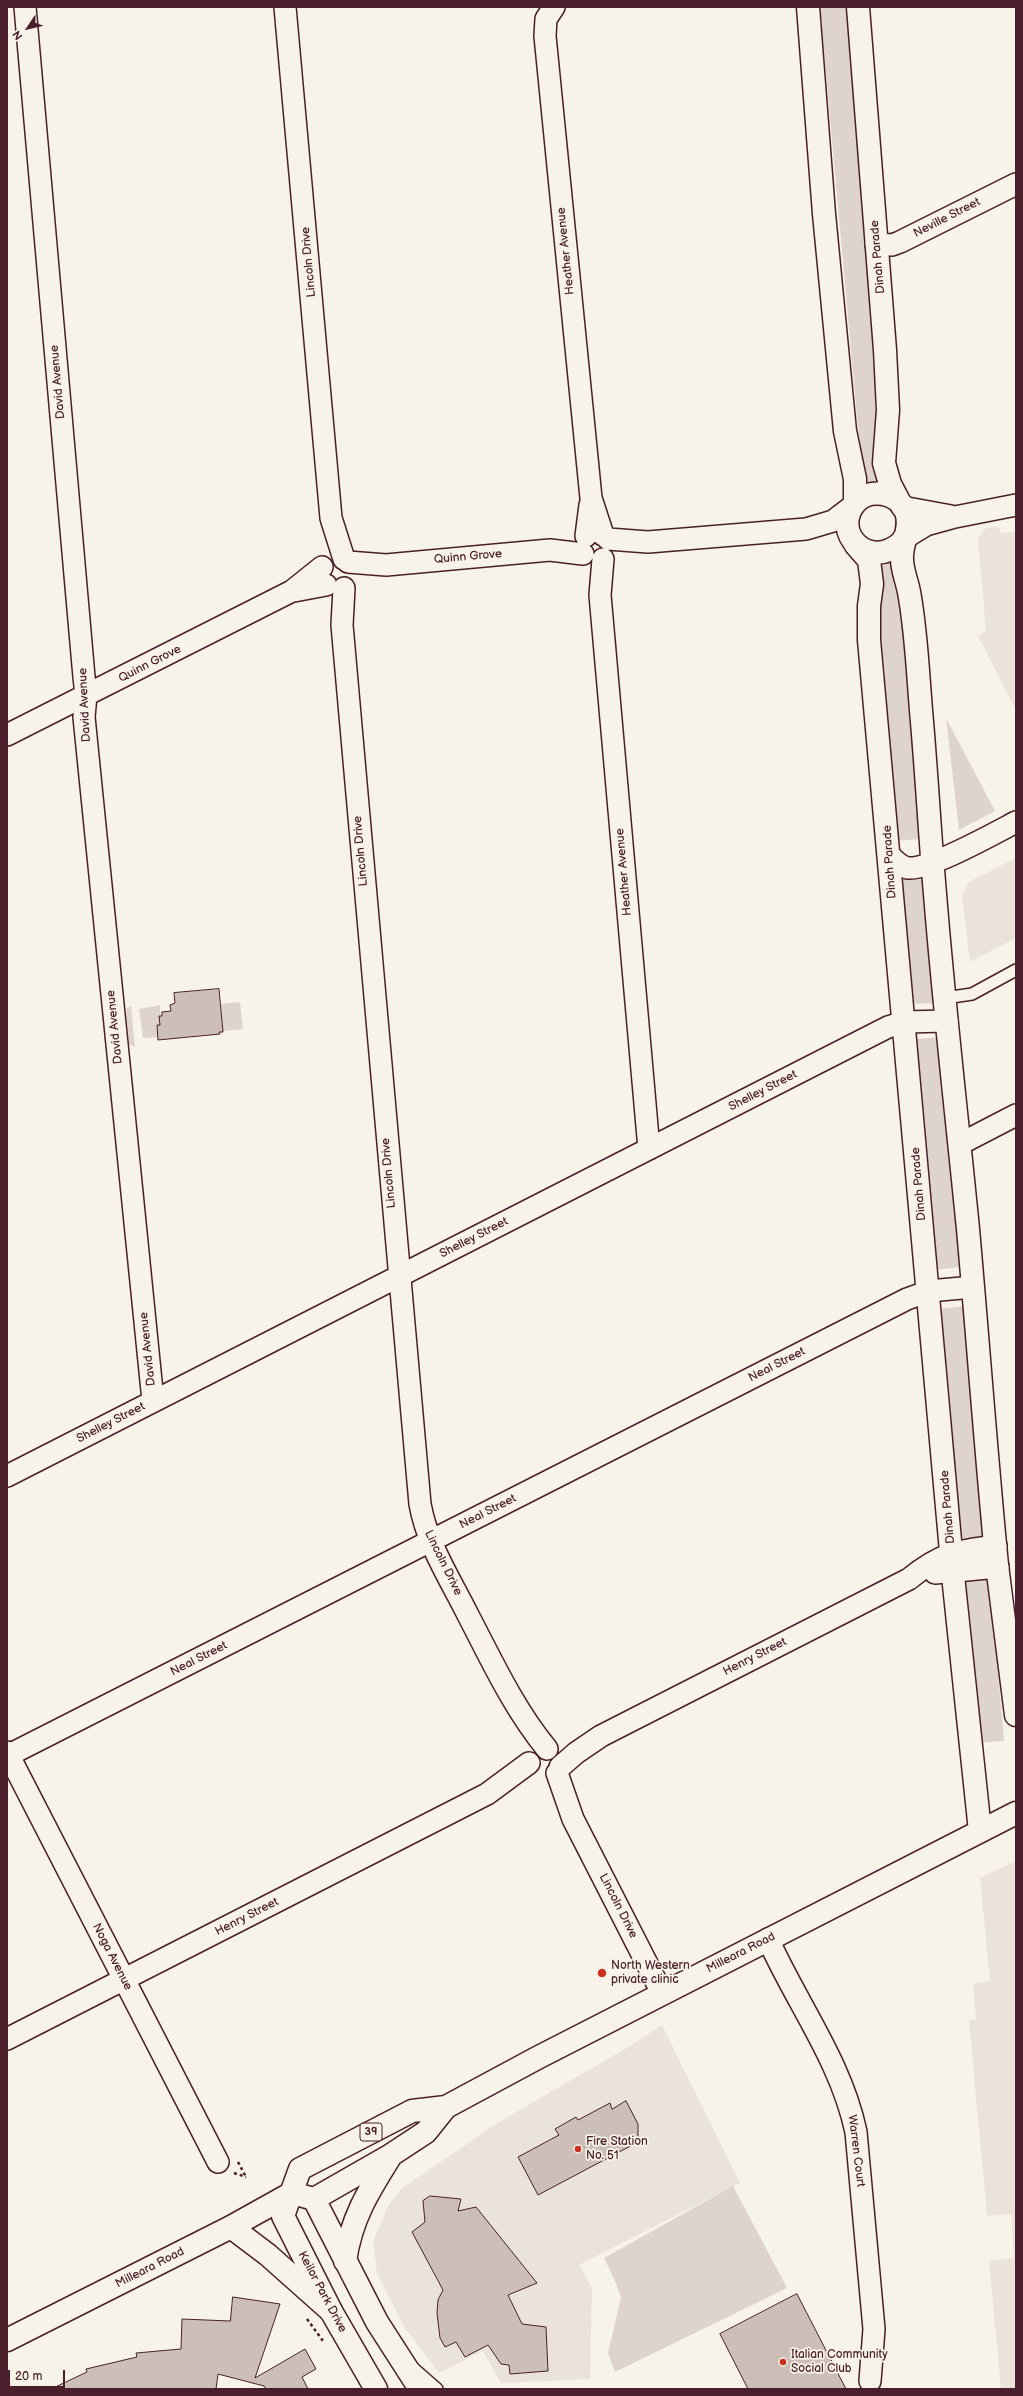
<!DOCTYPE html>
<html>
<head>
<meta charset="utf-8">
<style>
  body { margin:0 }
  #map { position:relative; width:1023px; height:2396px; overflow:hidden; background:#f7f3e8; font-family:"Balsamiq Sans",sans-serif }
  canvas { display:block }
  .frame { position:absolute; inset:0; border:8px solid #4a1f2b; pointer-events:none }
  .north { position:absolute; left:8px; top:8px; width:40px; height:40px; -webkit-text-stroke:3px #f7f3e8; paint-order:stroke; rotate:235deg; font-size:11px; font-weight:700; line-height:16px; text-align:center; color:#4a1f2b }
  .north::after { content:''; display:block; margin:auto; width:14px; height:18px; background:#4a1f2b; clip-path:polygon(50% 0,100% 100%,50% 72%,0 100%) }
  .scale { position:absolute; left:8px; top:2370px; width:57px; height:18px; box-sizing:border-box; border:2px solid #4a1f2b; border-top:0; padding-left:5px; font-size:12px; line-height:14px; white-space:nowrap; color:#4a1f2b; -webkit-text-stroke:3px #f7f3e8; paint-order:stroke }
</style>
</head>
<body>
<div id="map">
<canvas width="1023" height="2396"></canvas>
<div class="frame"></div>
<div class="north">N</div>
<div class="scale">20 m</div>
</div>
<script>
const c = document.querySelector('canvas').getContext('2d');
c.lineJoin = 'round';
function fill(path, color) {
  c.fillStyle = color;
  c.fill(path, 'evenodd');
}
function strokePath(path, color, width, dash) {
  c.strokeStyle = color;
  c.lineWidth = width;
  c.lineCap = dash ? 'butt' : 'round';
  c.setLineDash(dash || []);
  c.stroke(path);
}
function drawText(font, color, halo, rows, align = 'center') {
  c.font = font + ' "Balsamiq Sans",sans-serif';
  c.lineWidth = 3.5;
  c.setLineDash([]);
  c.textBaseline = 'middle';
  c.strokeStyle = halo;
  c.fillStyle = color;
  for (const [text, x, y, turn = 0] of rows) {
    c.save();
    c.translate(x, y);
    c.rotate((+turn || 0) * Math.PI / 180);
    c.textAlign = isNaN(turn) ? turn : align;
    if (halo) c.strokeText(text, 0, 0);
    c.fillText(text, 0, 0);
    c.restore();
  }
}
const built = new Path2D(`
  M 999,527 L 1000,533 L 1016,532 L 1016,710 L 978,636 L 986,631 L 978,538 L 986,528 Z
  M 1016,858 L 1016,938 L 970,962 L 962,896 L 969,882 Z
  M 1016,1861 L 1016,2389 L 1001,2389 L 989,2261 L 1014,2258 L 1011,2214 L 987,2216 L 969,2020 L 976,2019 L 973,1984 L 990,1981 L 980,1878 Z
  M 662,2025 L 740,2183 L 579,2265 L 592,2288 L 590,2379 L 501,2383 L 483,2351 L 439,2373 L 405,2328 L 377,2273 L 373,2242 L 388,2206 L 401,2189 L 499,2122 L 625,2049 Z`);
const green = new Path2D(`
  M 820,7 L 850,7 L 883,486 L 863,484 Z
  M 894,558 L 900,581 L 922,839 L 894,841 L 880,667 L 877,559 Z
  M 946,718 L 995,811 L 959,830 Z
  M 928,873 L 937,1003 L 908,1004 L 899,875 Z
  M 240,1002 L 243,1029 L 223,1031 L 221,1004 Z
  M 160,1005 L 160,1025 L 157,1025 L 158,1037 L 143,1038 L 139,1009 Z
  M 131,1006 L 135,1047 L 129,1044 L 126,1009 Z
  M 941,1037 L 961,1267 L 934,1270 L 914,1039 Z
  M 966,1306 L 985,1537 L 956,1539 L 938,1309 Z
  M 990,1578 L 1004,1741 L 975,1743 L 960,1580 Z
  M 733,2186 L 787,2288 L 615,2372 L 608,2353 L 621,2298 L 616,2283 L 604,2258 Z`);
const building = new Path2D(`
  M 219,989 L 223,1032 L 219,1032 L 220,1034 L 158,1040 L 157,1025 L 160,1025 L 159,1016 L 162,1016 L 162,1012 L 171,1011 L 170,1005 L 175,1003 L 174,993 Z
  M 626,2101 L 638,2124 L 638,2142 L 538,2195 L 518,2157 L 559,2135 L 555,2129 L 576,2117 L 578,2120 L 610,2103 L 612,2109 Z
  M 430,2196 L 461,2199 L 458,2211 L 476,2207 L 537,2283 L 508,2295 L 522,2324 L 546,2327 L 548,2371 L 510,2374 L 509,2365 L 501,2364 L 488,2345 L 465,2357 L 456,2342 L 445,2347 L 440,2338 L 437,2313 L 438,2300 L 443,2290 L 412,2232 L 425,2222 L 423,2201 Z
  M 797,2294 L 846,2389 L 748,2389 L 720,2334 Z
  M 233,2297 L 280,2304 L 255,2378 L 305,2349 L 316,2369 L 302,2377 L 308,2389 L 266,2389 L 264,2386 L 218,2374 L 216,2389 L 51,2389 L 87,2372 L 86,2369 L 137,2357 L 136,2353 L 181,2349 L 182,2319 L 230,2321 Z`);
const path = new Path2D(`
  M 238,2162 L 246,2177
  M 234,2173 L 246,2177
  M 307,2319 L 323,2341`);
const service = new Path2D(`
  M 945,998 L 972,994 L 1016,970
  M 413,2368 L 437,2389`);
const minor = new Path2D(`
  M 25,7 L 84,677 L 86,695 L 84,717 L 153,1401
  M 285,7 L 331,518 L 344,559
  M 554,7 L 546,19 L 545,36 L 591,498 L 603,535
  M 876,244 L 892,245 L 900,242 L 1016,184
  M 902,507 L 951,516
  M 586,536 L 590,505
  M 608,539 L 648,542 L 806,529 L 833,521 L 854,505
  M 903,539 L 926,525 L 955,517 L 1016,505
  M 603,559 L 600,595 L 649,1149
  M 348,562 L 386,565 L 550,550 L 583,554
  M 344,588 L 342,625 L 420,1504 C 427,1544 450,1579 468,1615 C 492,1661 514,1709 547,1749
  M 294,591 L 326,585
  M 7,735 L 292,591 L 322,567
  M 890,856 C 895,861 901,867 908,868 C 929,870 995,833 1016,822
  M 960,1144 L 1016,1115
  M 7,1476 L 888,1027 L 904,1022 L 947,1021
  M 935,1573 L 998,1567
  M 7,1752 L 218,2162
  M 9,1755 L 907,1299 L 929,1291 L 973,1287
  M 560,1767 L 576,1753 L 601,1736 L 909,1579 C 941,1553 956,1551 996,1546
  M 557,1773 L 573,1819 L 662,1993
  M 768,1939 C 797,2004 841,2061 856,2132 L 874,2329 L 870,2381
  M 7,2039 L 487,1794 L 529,1763`);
const tertiary = new Path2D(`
  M 808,7 L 824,214 L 845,431 L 855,479 L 855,503
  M 858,7 L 885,350 L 888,410 L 884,463 L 890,484 L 900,503
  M 902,542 C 868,572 831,532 855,503 C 869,487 898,492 906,512 C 912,528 901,543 902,559 C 902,570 907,581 909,592 C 917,635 918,679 922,722 C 927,780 930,837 935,894 C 944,1006 957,1118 968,1229 C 978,1341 986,1453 997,1565 C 1003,1615 1010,1665 1016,1715
  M 855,544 L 869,560 L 872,584 L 869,606 L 869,640 L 954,1585 L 980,1831`);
const secondary = new Path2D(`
  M 231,2227 L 268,2255 L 331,2311
  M 7,2340 L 231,2227 L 292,2193`);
const primary = new Path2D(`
  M 292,2193 L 314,2199 L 391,2155 L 426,2132 L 446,2107 L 539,2057 L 1016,1813
  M 314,2199 L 377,2322 L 420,2389
  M 345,2261 C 351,2219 368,2192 390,2157
  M 376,2389 L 331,2311 L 283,2216 L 300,2169 L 412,2111 L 446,2107`);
const markers = [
  [602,1973,5,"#c8321e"],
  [578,2149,4,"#c8321e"],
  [783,2362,4,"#c8321e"]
];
const shields = [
  [371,2132,22]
];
const shieldNames = [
  ["39",371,2132]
];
const streetNames = [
  ["Neville Street",947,218,-27],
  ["Heather Avenue",566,251,-96],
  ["Dinah Parade",878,257,-95],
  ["Lincoln Drive",309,262,-95],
  ["David Avenue",58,382,-95],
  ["Quinn Grove",468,557,-5],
  ["Quinn Grove",150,664,-27],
  ["David Avenue",85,705,-93],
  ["Lincoln Drive",361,851,-95],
  ["Dinah Parade",890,862,-94],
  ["Heather Avenue",624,872,-95],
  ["David Avenue",115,1027,-96],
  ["Shelley Street",763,1091,-27],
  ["Lincoln Drive",389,1173,-95],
  ["Dinah Parade",919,1184,-95],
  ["Shelley Street",474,1238,-27],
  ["David Avenue",148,1349,-96],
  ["Neal Street",777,1365,-27],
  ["Shelley Street",111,1423,-27],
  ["Dinah Parade",948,1507,-95],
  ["Neal Street",488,1512,-27],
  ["Lincoln Drive",443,1563,64],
  ["Henry Street",755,1657,-27],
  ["Neal Street",199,1659,-27],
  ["Lincoln Drive",618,1906,63],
  ["Henry Street",247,1917,-27],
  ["Milleara Road",741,1953,-27],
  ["Noga Avenue",112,1957,63],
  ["Warren Court",856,2151,83],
  ["Milleara Road",150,2268,-27],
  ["Keilor Park Drive",322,2292,62]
];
const poiNames = [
  ["North Western",611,1966],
  ["private clinic",611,1980],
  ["Fire Station",586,2142],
  ["No. 51",586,2156],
  ["Italian Community",791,2355],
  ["Social Club",791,2369]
];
fill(built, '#eae3da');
fill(green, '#ded4cc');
fill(building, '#ccbfb9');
strokePath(building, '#4a1f2b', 1);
strokePath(service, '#4a1f2b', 14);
strokePath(minor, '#4a1f2b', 24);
strokePath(tertiary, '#4a1f2b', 25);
strokePath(secondary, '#4a1f2b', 25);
strokePath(primary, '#4a1f2b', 25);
strokePath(path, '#4a1f2b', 2.5, [3, 3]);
strokePath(service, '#f7f3e8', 11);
strokePath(minor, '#f7f3e8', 21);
strokePath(tertiary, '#f7f3e8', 22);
strokePath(secondary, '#f7f3e8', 22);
strokePath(primary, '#f7f3e8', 22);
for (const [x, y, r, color] of markers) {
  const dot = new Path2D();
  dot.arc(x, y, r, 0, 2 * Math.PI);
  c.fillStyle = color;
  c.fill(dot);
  strokePath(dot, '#f7f3e8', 1.5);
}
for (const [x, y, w] of shields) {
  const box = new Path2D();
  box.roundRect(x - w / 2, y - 9, w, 18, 3);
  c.fillStyle = '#f7f3e8';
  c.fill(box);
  strokePath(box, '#4a1f2b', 1);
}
drawText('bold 11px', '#4a1f2b', null, shieldNames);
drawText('12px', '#4a1f2b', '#f7f3e8', streetNames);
drawText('12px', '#4a1f2b', '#f7f3e8', poiNames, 'left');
</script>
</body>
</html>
